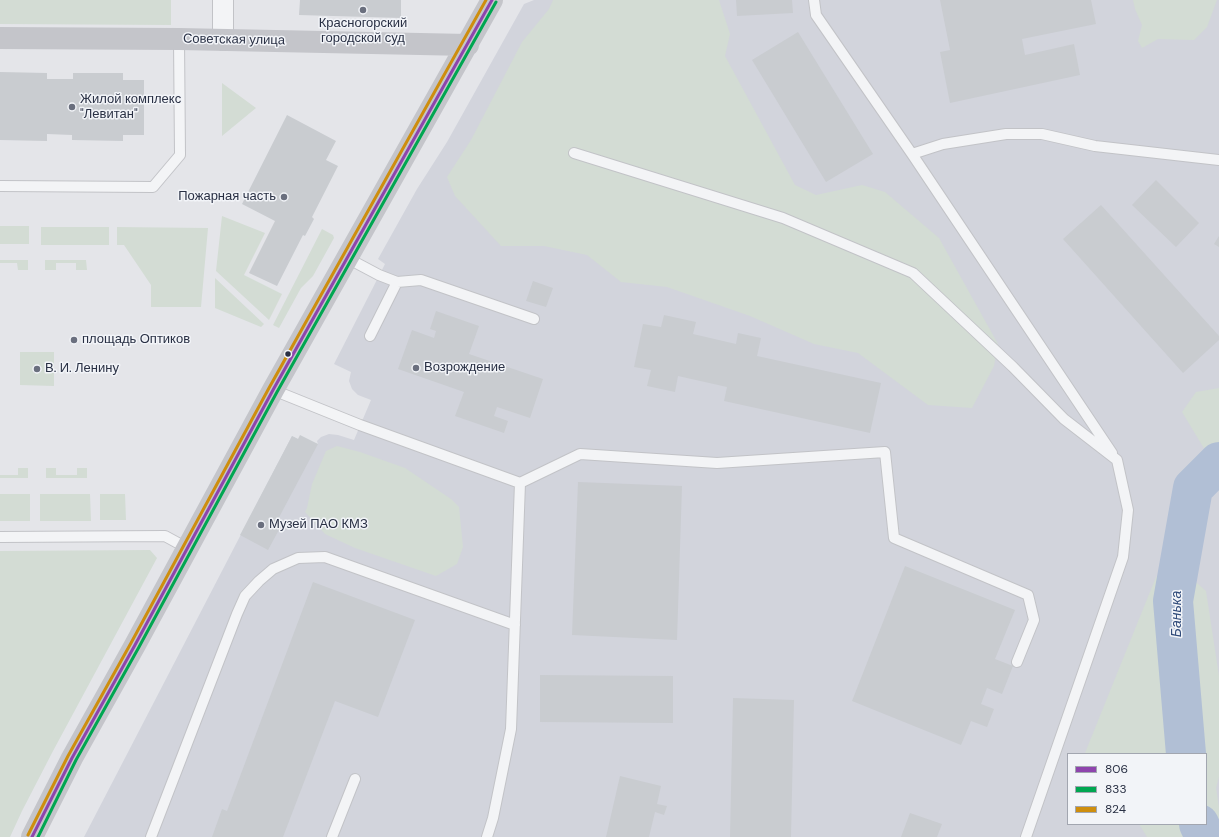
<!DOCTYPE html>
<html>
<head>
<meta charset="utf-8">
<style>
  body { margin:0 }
  #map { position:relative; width:1219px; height:837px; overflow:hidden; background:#e4e5e9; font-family:"DM Sans",sans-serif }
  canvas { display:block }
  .legend { position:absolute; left:1067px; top:753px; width:140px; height:72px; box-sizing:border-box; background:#f2f4f8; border:1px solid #a2a6b0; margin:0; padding:5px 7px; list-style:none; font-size:12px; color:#293044 }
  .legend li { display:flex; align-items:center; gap:8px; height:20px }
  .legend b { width:20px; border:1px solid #a2a6b0 }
</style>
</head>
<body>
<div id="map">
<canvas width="1219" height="837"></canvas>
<ul class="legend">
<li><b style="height:5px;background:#8e44ad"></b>806</li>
<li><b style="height:5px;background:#00a651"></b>833</li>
<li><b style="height:5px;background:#ce8e0e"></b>824</li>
</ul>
</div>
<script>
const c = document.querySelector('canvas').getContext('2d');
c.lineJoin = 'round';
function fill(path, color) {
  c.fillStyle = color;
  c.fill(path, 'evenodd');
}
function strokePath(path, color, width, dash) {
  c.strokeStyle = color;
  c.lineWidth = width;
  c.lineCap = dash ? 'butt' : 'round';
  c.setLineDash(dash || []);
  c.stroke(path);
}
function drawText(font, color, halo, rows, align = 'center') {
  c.font = font + ' "DM Sans",sans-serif';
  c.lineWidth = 3;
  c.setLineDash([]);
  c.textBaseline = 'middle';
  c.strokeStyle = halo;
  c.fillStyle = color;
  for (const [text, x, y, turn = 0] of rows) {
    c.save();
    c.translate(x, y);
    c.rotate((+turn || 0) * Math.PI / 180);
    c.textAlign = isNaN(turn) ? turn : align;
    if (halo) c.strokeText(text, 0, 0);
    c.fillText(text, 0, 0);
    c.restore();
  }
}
const built = new Path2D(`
  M 534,0 L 1219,0 L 1219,837 L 84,837 L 292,436 L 298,439 L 318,444 L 317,441 L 321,437 L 329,434 L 338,435 L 354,440 L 371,400 L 358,395 L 352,389 L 349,381 L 351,372 L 334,364 L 385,264 L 378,259 L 417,189 L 447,142 L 524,4 ZM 1068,754 L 1206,754 L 1206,824 L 1068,824 Z`);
const green = new Path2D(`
  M 0,0 L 171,0 L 171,25 L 0,24 Z
  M 553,0 L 719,0 L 730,34 L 725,56 L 795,185 L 816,195 L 862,185 L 885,192 L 939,238 L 998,344 L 994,366 L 972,408 L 928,405 L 858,353 L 814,344 L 750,316 L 667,287 L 621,282 L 587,255 L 544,246 L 501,246 L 455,196 L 447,177 L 471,140 L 522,42 L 549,9 Z
  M 1133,0 L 1217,0 L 1207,27 L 1194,40 L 1158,39 L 1142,48 L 1138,41 L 1142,25 L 1135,9 Z
  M 222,83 L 256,108 L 222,136 Z
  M 222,216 L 265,233 L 244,275 L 282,294 L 269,320 L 216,271 Z
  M 0,226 L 29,226 L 29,244 L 0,244 Z
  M 41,227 L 109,227 L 109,245 L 41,245 Z
  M 117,227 L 208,228 L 201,307 L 151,307 L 151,285 L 124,245 L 117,245 Z
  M 322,229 L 333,235 L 334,238 L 313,276 L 301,288 L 279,328 L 273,325 Z
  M 0,260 L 28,260 L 28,270 L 18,270 L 17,263 L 0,263 Z
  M 45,260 L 86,260 L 87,270 L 76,270 L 76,263 L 56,263 L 56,270 L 45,270 Z
  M 215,278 L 264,324 L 261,327 L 215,308 Z
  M 20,352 L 54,352 L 54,386 L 20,385 Z
  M 1219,388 L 1219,460 L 1208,455 L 1182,412 L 1196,392 Z
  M 337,446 L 360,452 L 405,468 L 451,499 L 459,507 L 463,547 L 457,564 L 436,576 L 355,548 L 325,534 L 305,512 L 307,508 L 312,484 L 326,451 Z
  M 18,468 L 28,468 L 28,478 L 0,478 L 0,475 L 18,475 Z
  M 46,468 L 56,468 L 56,475 L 77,475 L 77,468 L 87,468 L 87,478 L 46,478 Z
  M 0,494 L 30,494 L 30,521 L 0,521 Z
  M 40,494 L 90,494 L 91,521 L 40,521 Z
  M 100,494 L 125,494 L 126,520 L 100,520 Z
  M 150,550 L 157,558 L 53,751 L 22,811 L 10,837 L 0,837 L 0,551 Z
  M 1178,566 L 1206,591 L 1219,676 L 1219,777 L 1216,788 L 1219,807 L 1219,837 L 1147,837 L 1139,824 L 1206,824 L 1206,754 L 1086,754 L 1085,753 L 1156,577 Z`);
const river = new Path2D(`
  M 1186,754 L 1173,601 L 1193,488 L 1219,462
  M 1199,824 L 1205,837`);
const building = new Path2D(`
  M 300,0 L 401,0 L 401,18 L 299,15 Z
  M 736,0 L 792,0 L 793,13 L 737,16 Z
  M 940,0 L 1091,0 L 1096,24 L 1022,39 L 1025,55 L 1074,44 L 1080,75 L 950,103 L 940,52 L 950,50 Z
  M 798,32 L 873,154 L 826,182 L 752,60 Z
  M 0,72 L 47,73 L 47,79 L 73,79 L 73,73 L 123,73 L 123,80 L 144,80 L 144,135 L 123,135 L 123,141 L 72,140 L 72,135 L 47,134 L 47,141 L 0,140 Z
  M 287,115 L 336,141 L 326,160 L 338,166 L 312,217 L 314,219 L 305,236 L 303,235 L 277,286 L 249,273 L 275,221 L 242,204 Z
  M 1156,180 L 1199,223 L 1176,247 L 1132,205 Z
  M 1101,205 L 1219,336 L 1219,340 L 1183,373 L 1063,239 Z
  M 1219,236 L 1219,247 L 1214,244 Z
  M 533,281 L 553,288 L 546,307 L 526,301 Z
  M 436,311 L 479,326 L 469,354 L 543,379 L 530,418 L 497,407 L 494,416 L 508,421 L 504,433 L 455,416 L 464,392 L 398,369 L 412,330 L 434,338 L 436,331 L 430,329 Z
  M 664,315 L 696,322 L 693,334 L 736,344 L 738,333 L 761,338 L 757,356 L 881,383 L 870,433 L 724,401 L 727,387 L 678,376 L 675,392 L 647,386 L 651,370 L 634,367 L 643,324 L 661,327 Z
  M 300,435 L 318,444 L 276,523 L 281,526 L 268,550 L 240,535 L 292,436 L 298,439 Z
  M 578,482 L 682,486 L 677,640 L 572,635 Z
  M 905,566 L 1015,610 L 995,659 L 1013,666 L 1002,694 L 987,688 L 981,704 L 994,709 L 987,727 L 971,721 L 961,745 L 852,701 Z
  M 313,582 L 415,620 L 378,717 L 335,701 L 283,837 L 212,837 L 222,809 L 227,811 Z
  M 540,675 L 673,676 L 673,723 L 540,722 Z
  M 733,698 L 794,700 L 791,837 L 730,837 Z
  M 620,776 L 661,786 L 657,804 L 667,806 L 664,815 L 655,812 L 649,837 L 606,837 Z
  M 910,813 L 942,824 L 937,837 L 901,837 Z`);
const lane = new Path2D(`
  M 814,0 L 816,15 L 912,154 L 1112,453
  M 574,153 L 783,218 L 913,273 L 1013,367 L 1064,419 L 1117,460 L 1128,510 L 1123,557 L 1026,837
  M 912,154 L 943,144 L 1006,134 L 1042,134 L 1095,146 L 1219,160
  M 0,186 L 153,187 L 180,155 L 179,39
  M 347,258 L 379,275 L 397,282 L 421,280 L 534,319
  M 370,336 L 397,282
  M 273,390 L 360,425 L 520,483 L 511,729 L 493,818 L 487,837
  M 520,483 L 580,454 L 717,463 L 885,452 L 894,538 L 1028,595 L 1034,620 L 1017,662
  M 0,537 L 165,536 L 187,548
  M 151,837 L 237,614 L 245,596 L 259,581 L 273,569 L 298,558 L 325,557 L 515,625
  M 332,837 L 355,779`);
const street = new Path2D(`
  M 223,0 L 223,40`);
const secondary = new Path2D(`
  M 0,38 L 179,39 L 468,45
  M 32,837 L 72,758 L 135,645 L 273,390 L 492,0`);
const bus1 = new Path2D(`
  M 32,837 L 72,758 L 135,645 L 273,390 L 492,0`);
const bus2 = new Path2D(`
  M 38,837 L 76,760 L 139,647 L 277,392 L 496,2`);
const bus3 = new Path2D(`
  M 28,835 L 68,756 L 131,643 L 269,388 L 486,0`);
const markers = [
  [363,10,4,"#6a6f7e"],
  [72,107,4,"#6a6f7e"],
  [284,197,4,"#6a6f7e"],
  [74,340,4,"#6a6f7e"],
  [288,354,3.5,"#293044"],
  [416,368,4,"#6a6f7e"],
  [37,369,4,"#6a6f7e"],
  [261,525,4,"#6a6f7e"]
];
const poiNames = [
  ["Красногорский",363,24,"center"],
  ["городской суд",363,39,"center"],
  ["Жилой комплекс",80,100],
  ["\"Левитан\"",80,115],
  ["Пожарная часть",276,197,"right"],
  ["площадь Оптиков",82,340],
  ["Возрождение",424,368],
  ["В. И. Ленину",45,369],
  ["Музей ПАО КМЗ",269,525]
];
const streetNames = [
  ["Советская улица",234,40,1]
];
const waterNames = [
  ["Банька",1177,614,-90]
];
fill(built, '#d2d4dc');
fill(green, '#d3dcd4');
strokePath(river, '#b1bfd5', 40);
fill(building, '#c9ccd0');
strokePath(lane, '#c2c3c7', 12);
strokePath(street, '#c2c3c7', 22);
strokePath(lane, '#f3f4f6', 10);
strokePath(street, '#f3f4f6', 20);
strokePath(secondary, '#c4c5ca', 22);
strokePath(bus1, '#8e44ad', 3);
strokePath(bus2, '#00a651', 3);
strokePath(bus3, '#ce8e0e', 3);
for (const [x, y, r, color] of markers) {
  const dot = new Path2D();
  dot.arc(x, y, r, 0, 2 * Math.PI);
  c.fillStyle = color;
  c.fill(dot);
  strokePath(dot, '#f2f4f8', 1.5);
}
drawText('13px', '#293044', '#f2f4f8', poiNames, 'left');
drawText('13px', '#293044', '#f2f4f8', streetNames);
drawText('italic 14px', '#304b7a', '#f2f4f8', waterNames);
</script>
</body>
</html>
